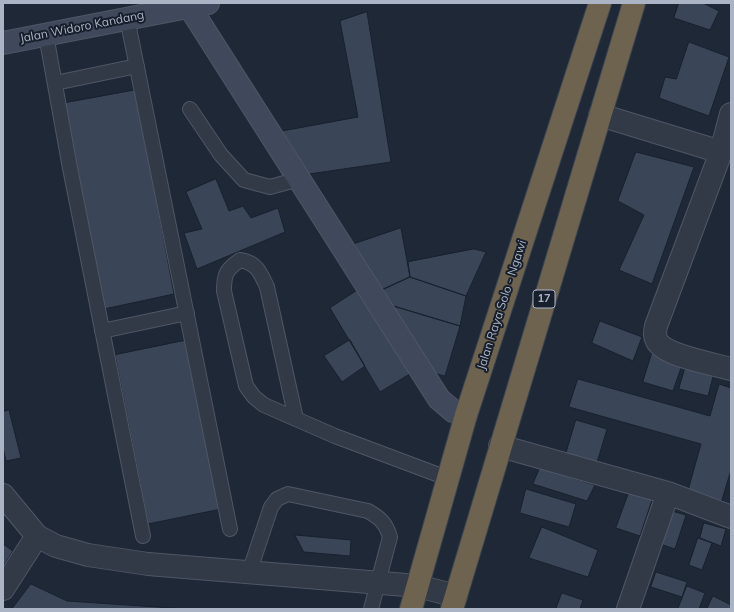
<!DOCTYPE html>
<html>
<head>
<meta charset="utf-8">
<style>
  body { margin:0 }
  #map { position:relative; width:734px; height:612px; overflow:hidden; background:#1e2837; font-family:Mulish,sans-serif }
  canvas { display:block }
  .frame { position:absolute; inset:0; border:4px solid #abb4c5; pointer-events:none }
</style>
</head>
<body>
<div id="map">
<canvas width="734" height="612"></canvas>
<div class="frame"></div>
</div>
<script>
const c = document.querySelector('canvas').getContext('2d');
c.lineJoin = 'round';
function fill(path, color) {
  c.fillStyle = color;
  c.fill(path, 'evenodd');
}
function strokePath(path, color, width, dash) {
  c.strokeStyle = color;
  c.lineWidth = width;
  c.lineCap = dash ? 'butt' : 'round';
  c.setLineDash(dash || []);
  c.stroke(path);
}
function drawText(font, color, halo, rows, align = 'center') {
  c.font = font + ' Mulish,sans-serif';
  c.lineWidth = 4;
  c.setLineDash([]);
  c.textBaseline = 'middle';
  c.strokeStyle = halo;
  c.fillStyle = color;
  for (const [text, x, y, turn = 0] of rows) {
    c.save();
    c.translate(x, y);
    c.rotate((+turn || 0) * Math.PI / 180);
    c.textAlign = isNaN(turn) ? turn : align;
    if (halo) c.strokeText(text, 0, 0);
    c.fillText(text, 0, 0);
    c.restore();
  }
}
const building = new Path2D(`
  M 679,3 L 703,3 L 719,11 L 710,30 L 674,18 Z
  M 367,12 L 391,162 L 309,174 L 282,131 L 358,117 L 340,21 Z
  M 689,42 L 729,57 L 709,116 L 659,98 L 665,77 L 676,79 Z
  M 136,90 L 174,294 L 104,309 L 65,103 Z
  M 636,152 L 694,167 L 652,284 L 619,270 L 644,215 L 618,201 Z
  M 216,179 L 229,211 L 243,206 L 251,218 L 278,208 L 285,232 L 197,269 L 184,233 L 202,229 L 186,192 Z
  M 401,228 L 410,277 L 382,290 L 354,244 Z
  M 474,249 L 486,252 L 466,296 L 410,277 L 408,262 Z
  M 410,277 L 466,296 L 460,326 L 390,305 L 382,290 Z
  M 361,288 L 413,372 L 380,392 L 330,308 Z
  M 390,305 L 460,326 L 445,376 L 433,373 Z
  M 600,321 L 642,337 L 633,361 L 592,343 Z
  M 188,340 L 221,509 L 148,524 L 115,355 Z
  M 350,340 L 365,366 L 342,382 L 324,356 Z
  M 652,353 L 683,362 L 673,391 L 643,382 Z
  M 686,365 L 714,373 L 708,396 L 679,389 Z
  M 578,379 L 710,416 L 719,384 L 731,388 L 731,470 L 721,503 L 687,494 L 701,444 L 569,407 Z
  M 9,410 L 21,458 L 6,461 L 3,448 L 3,412 Z
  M 576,420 L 607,429 L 596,466 L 565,457 Z
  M 540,468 L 595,485 L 587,501 L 533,484 Z
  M 526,489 L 576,504 L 569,527 L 520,513 Z
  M 629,492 L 652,500 L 640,536 L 616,528 Z
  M 672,511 L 686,515 L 675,549 L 660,544 Z
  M 704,523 L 726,529 L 721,546 L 700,538 Z
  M 542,527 L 598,550 L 588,577 L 529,558 Z
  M 295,535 L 351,540 L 350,556 L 304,552 Z
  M 698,538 L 712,543 L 702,570 L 689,565 Z
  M 3,544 L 13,551 L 3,567 Z
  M 656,572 L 687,582 L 682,597 L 651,587 Z
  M 31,584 L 67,601 L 187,609 L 12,609 Z
  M 687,586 L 705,593 L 699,609 L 678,609 Z
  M 562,593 L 583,600 L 580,609 L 556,609 Z
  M 713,596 L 731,605 L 731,609 L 707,609 Z`);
const lane = new Path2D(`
  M 127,18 L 230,529
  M 46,35 L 70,168 L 143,536
  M 55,83 L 137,66
  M 190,109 L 221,155 L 244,180 L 270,187 L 299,179
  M 102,331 L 187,313
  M 296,419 L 267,287 C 260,272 257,263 240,260 C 226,270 224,274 224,291 L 246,386 L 254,397 L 264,405 L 335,436 L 447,478
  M 249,573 L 271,507 L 277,499 L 288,494 L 368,511 C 380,518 386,523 390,537 L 371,609`);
const street = new Path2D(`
  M 731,114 L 721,152 L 656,326 C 655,331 654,336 657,341 C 665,356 714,364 731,369
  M 600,115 L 721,152
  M 500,446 L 668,493 L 731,517
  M 3,495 L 37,536 L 56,546 L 88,555 L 148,564 L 418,586 L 456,596
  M 3,589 L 37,536
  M 628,609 L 668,493`);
const secondary = new Path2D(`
  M 187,3 L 439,399 L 453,411 L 466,415
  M 3,43 L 208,3`);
const highway = new Path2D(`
  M 411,609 L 466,415 L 600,3
  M 452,609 L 634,3`);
const shields = [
  [544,299,22]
];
const shieldNames = [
  ["17",544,299]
];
const streetNames = [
  ["Jalan Widoro Kandang",82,27,-11],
  ["Jalan Raya Solo - Ngawi",502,305,-72]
];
fill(building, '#3a4658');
strokePath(building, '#19212e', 1);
strokePath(lane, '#4f5766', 16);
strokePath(street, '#4f5766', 24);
strokePath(secondary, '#4f5766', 24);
strokePath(highway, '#3c4452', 24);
strokePath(lane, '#323a48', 14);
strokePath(street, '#323a48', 22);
strokePath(secondary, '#3f495b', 22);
strokePath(highway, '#6e634e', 22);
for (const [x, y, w] of shields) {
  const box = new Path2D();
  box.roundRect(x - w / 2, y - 9, w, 18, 3);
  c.fillStyle = '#171f2c';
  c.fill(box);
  strokePath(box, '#abb4c5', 1);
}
drawText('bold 11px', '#abb4c5', null, shieldNames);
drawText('12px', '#abb4c5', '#171f2c', streetNames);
</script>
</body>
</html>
